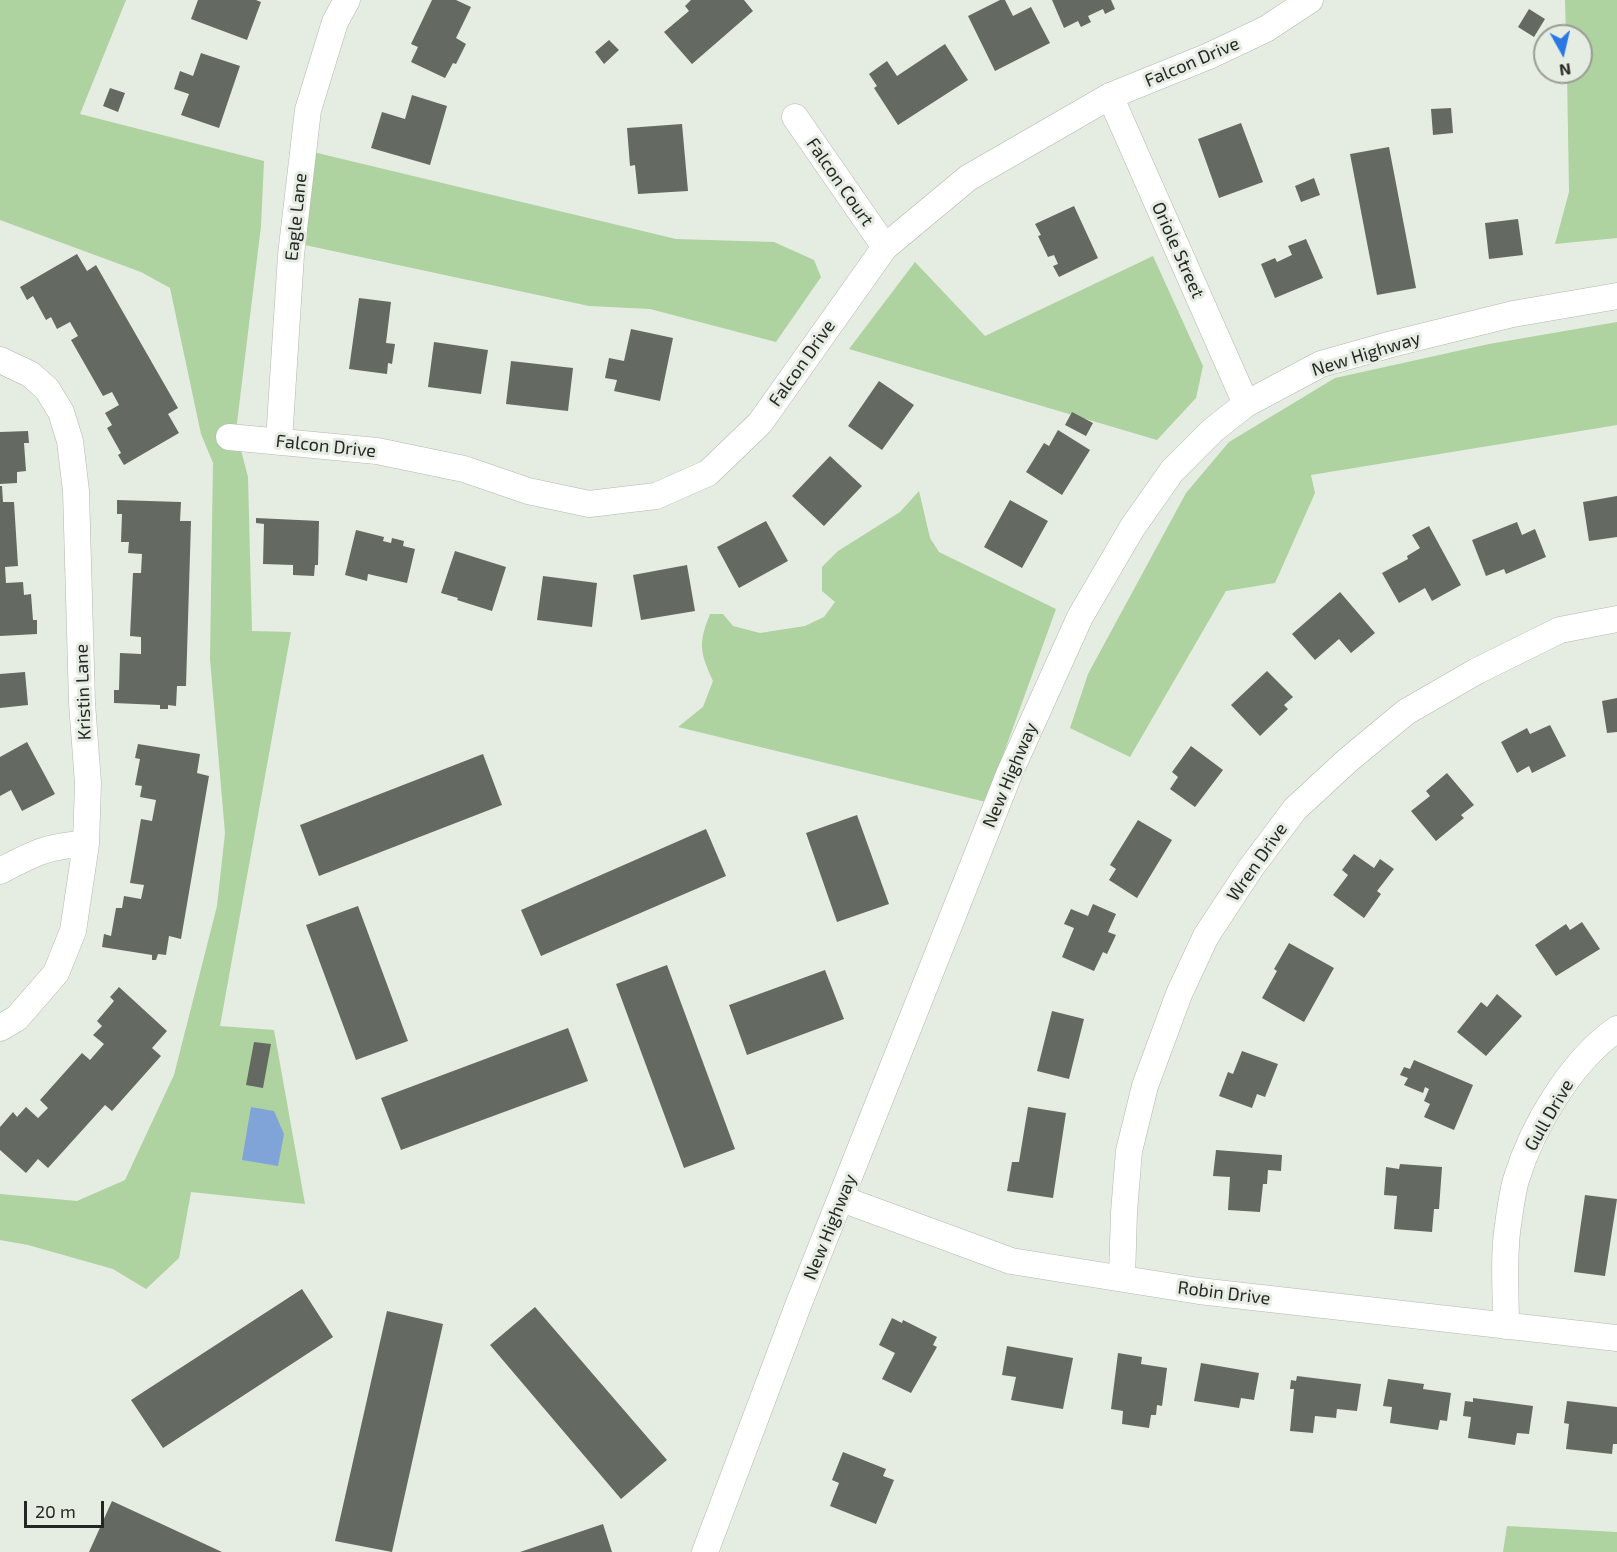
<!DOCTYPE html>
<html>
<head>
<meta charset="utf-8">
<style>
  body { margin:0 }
  #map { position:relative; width:1617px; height:1552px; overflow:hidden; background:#e5ece2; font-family:"Exo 2",sans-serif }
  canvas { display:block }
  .north { position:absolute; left:1533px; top:24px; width:60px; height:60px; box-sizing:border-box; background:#e5ece2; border:2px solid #989d96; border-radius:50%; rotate:172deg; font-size:16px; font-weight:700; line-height:24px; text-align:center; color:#252724 }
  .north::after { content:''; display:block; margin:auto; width:21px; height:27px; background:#2b77e3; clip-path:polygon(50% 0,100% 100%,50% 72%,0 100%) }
  .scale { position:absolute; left:24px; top:1501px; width:80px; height:27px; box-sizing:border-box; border:3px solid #252724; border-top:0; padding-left:8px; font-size:18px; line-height:21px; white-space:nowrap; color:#252724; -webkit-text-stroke:4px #e5ece2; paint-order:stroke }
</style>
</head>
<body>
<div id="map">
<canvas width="1617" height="1552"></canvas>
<div class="north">N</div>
<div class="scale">20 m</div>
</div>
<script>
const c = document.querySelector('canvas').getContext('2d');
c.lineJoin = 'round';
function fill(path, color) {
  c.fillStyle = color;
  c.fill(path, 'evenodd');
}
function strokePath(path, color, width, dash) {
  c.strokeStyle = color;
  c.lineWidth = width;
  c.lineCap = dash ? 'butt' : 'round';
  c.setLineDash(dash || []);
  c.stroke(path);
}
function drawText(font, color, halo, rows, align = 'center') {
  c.font = font + ' "Exo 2",sans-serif';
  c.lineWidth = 6;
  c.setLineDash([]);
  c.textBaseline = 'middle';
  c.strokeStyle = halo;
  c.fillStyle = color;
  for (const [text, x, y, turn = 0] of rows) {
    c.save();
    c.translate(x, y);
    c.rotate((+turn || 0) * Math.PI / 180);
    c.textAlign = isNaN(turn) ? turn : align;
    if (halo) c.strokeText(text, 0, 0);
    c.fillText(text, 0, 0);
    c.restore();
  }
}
const green = new Path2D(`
  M 0,0 L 126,0 L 80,114 L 264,161 L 261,226 L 236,431 L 248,477 L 252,631 L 291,632 L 220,1026 L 274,1030 L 305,1204 L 191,1192 L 179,1258 L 146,1289 L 113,1269 L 28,1245 L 0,1240 L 0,1194 L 77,1201 L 125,1180 L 174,1075 L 217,906 L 225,833 L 210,659 L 213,463 L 201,434 L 170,288 L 141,272 L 0,220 Z
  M 1565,0 L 1617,0 L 1617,238 L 1555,244 L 1569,192 L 1567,72 L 1581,72 L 1581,36 L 1566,36 Z
  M 313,152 L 676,239 L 774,242 L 814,260 L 821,277 L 776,342 L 650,309 L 589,306 L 305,245 Z
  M 1153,256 L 1203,366 L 1196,398 L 1157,440 L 849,349 L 915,262 L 985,336 Z
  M 1617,322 L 1617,425 L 1311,475 L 1315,493 L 1275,583 L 1226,591 L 1130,757 L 1070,728 L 1088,674 L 1186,493 L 1229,442 L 1335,378 L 1489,344 Z
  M 919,491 L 930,538 L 939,552 L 1056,609 L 986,802 L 678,727 L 703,707 L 713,681 C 700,652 698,644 710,614 L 723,614 L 733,626 L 760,633 L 805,626 L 824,617 L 835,602 L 822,591 L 822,567 L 838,551 L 900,512 Z
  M 1507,1526 L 1617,1532 L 1617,1552 L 1503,1552 Z`);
const water = new Path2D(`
  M 251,1107 L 274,1111 L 284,1134 L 278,1166 L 242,1160 Z`);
const building = new Path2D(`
  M 198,0 L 256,0 L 261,2 L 247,40 L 191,19 Z
  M 432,0 L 456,0 L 471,7 L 456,38 L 466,44 L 456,64 L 453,63 L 445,78 L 411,62 L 418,47 L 411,44 Z
  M 691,0 L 744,0 L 753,11 L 692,64 L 664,32 L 689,11 L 685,6 Z
  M 1000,0 L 1005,0 L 1013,16 L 1031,7 L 1050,43 L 995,71 L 968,16 Z
  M 1052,0 L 1111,0 L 1115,9 L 1105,14 L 1103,9 L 1088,16 L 1091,22 L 1081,27 L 1078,21 L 1064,28 Z
  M 1529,9 L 1545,19 L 1534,37 L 1518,27 Z
  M 609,40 L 619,50 L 604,64 L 595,52 Z
  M 945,44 L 968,80 L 898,125 L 874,88 L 877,86 L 869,74 L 887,61 L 897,76 Z
  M 201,53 L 240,66 L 219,128 L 181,115 L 189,94 L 174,89 L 180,71 L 193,76 Z
  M 110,88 L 125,93 L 118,112 L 103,106 Z
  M 412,95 L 447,106 L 430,165 L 371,148 L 382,112 L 405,119 Z
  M 1451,108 L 1453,133 L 1433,135 L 1431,109 Z
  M 1241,123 L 1263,182 L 1219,198 L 1198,139 Z
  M 682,124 L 688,191 L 638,194 L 635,165 L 630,166 L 627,128 Z
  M 1389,147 L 1416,288 L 1377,295 L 1350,154 Z
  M 1314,178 L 1320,195 L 1301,202 L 1295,186 Z
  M 1074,206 L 1098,258 L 1059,277 L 1053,266 L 1058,264 L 1054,255 L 1048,257 L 1038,236 L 1041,235 L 1035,224 Z
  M 1518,219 L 1523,255 L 1489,259 L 1485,223 Z
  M 1306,239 L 1323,278 L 1275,298 L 1261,264 L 1275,258 L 1277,262 L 1292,255 L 1288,246 Z
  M 77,254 L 87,271 L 96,265 L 178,408 L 168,414 L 179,433 L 124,465 L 118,455 L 121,453 L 107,428 L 112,425 L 105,413 L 119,405 L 112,392 L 103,396 L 71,340 L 78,336 L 70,322 L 57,329 L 51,317 L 46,320 L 33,296 L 27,300 L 20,287 Z
  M 359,298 L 391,302 L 386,343 L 395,344 L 392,364 L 388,363 L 387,374 L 349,369 Z
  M 631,329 L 673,338 L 660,401 L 614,391 L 617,380 L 605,378 L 609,358 L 624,361 Z
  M 434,342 L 488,350 L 481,394 L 428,387 Z
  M 511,361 L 573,368 L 568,411 L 506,404 Z
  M 879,381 L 914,405 L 882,450 L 848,426 Z
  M 1072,412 L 1093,423 L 1086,436 L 1065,425 Z
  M 1058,430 L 1090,450 L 1062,495 L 1026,472 L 1044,443 L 1049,446 Z
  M 28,431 L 29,443 L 24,443 L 26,471 L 17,472 L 17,483 L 0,484 L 0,432 Z
  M 830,456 L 862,486 L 824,526 L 792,496 Z
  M 0,486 L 2,486 L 3,502 L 14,502 L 18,566 L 5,567 L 6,583 L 23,582 L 24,595 L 31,594 L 33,620 L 37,620 L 37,634 L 0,636 Z
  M 1617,496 L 1617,537 L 1589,541 L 1583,502 Z
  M 117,500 L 181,502 L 180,521 L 191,521 L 186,686 L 177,686 L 176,706 L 168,705 L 168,709 L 160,709 L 160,705 L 114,703 L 114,690 L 119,690 L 120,653 L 141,654 L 141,637 L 130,636 L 133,573 L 141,573 L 142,554 L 128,553 L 129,542 L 121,542 L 122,514 L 117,514 Z
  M 1010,500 L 1048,521 L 1022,568 L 984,547 Z
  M 256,518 L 319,521 L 318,565 L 315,565 L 314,576 L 293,575 L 293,565 L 263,564 L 264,524 L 256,523 Z
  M 766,521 L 788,561 L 739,588 L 717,547 Z
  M 1517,522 L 1522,535 L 1535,529 L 1546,557 L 1506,574 L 1504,569 L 1486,576 L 1472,540 Z
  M 1429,526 L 1461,585 L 1432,601 L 1425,588 L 1399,603 L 1382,573 L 1408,559 L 1407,556 L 1420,548 L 1412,535 Z
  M 356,530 L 384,537 L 383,541 L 391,543 L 392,538 L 404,541 L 403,546 L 415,549 L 407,583 L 368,574 L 367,581 L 345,575 Z
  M 455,551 L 506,567 L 492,611 L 457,600 L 458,598 L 441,593 Z
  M 687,565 L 695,611 L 641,620 L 633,575 Z
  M 543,576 L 597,583 L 592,627 L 537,620 Z
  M 1340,592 L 1375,633 L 1351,653 L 1339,639 L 1315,660 L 1292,634 Z
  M 1267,671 L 1293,697 L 1284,705 L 1288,709 L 1260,736 L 1231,705 Z
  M 25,672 L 28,705 L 0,708 L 0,674 Z
  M 1617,698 L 1617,732 L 1607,733 L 1602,701 Z
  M 1550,725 L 1566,756 L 1532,773 L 1529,766 L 1517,773 L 1501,742 L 1527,728 L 1530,734 Z
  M 27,742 L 55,794 L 22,811 L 11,790 L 0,796 L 0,757 Z
  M 138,744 L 200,754 L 197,773 L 209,776 L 181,939 L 169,936 L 166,955 L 158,954 L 156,960 L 152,960 L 152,955 L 102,947 L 104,934 L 111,936 L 116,908 L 122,908 L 124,896 L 141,899 L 144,885 L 130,883 L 141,819 L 152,821 L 156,800 L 140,797 L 142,786 L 135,785 L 140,759 L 135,758 Z
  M 1191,746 L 1223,770 L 1195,807 L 1170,789 L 1178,777 L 1172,772 Z
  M 483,754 L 502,805 L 319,876 L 300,825 Z
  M 1447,773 L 1474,805 L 1461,815 L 1464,818 L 1436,841 L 1411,811 L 1430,796 L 1426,791 Z
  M 857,815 L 889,904 L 837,922 L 806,833 Z
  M 1138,820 L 1172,840 L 1137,898 L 1109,880 L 1116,869 L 1110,865 Z
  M 706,829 L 726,876 L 541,956 L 521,910 Z
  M 1354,854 L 1374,868 L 1380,859 L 1394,869 L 1377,891 L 1381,894 L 1364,918 L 1333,895 L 1348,875 L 1342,870 Z
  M 1093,904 L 1116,914 L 1108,932 L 1116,935 L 1107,954 L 1103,952 L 1094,971 L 1062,957 L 1074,928 L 1064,924 L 1071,909 L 1088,916 Z
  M 358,906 L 408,1041 L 356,1060 L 306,925 Z
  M 1582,922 L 1600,949 L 1556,976 L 1535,945 L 1566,924 L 1570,930 Z
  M 1289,943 L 1334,968 L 1304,1022 L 1262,998 L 1277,971 L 1274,969 Z
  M 667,965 L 735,1149 L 684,1168 L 616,984 Z
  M 825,970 L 844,1019 L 747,1055 L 729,1005 Z
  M 119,987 L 167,1031 L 152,1048 L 161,1056 L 112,1111 L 105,1105 L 48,1168 L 38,1159 L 26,1173 L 0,1150 L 0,1127 L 13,1112 L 17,1117 L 26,1107 L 38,1118 L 48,1108 L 40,1100 L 82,1053 L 90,1060 L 104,1044 L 93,1035 L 102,1026 L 97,1021 L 114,1001 L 110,997 Z
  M 1497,994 L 1522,1016 L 1486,1056 L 1457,1032 L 1481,1002 L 1487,1007 Z
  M 1052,1011 L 1084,1019 L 1069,1079 L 1037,1071 Z
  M 568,1028 L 588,1081 L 401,1150 L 381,1098 Z
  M 254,1042 L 271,1044 L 263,1088 L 246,1085 Z
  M 1242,1051 L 1278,1064 L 1265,1097 L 1257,1094 L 1252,1108 L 1219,1096 L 1228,1072 L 1233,1074 Z
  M 1414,1060 L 1473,1085 L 1454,1130 L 1424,1117 L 1430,1104 L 1424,1101 L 1429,1089 L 1425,1087 L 1423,1093 L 1404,1085 L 1408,1078 L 1400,1075 L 1404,1067 L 1410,1069 Z
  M 1028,1107 L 1066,1113 L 1053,1198 L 1007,1191 L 1012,1162 L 1019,1162 Z
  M 1216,1150 L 1282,1155 L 1281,1171 L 1268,1170 L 1267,1184 L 1263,1184 L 1260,1212 L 1228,1210 L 1230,1177 L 1213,1176 Z
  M 1400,1164 L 1442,1167 L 1439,1209 L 1434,1209 L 1432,1232 L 1394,1229 L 1397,1196 L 1384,1195 L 1386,1167 L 1399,1169 Z
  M 1585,1195 L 1617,1199 L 1605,1276 L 1574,1272 Z
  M 302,1289 L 333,1337 L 163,1448 L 131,1400 Z
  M 535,1307 L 667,1460 L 621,1499 L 490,1345 Z
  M 387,1311 L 443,1324 L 392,1552 L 335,1541 Z
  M 892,1318 L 902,1323 L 903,1320 L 937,1337 L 933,1345 L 937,1347 L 911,1393 L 882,1379 L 895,1353 L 879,1345 Z
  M 1007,1346 L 1073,1358 L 1063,1409 L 1011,1400 L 1016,1377 L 1002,1375 Z
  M 1118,1353 L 1142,1357 L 1141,1364 L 1167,1368 L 1162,1406 L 1157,1405 L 1156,1415 L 1151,1415 L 1149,1428 L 1122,1424 L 1123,1411 L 1111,1409 Z
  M 1201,1363 L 1259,1373 L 1254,1400 L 1241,1398 L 1239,1408 L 1194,1401 Z
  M 1297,1376 L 1361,1384 L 1357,1411 L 1337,1409 L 1336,1418 L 1315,1416 L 1313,1433 L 1290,1431 L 1294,1389 L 1290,1389 L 1291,1380 L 1296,1381 Z
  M 1388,1379 L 1424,1384 L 1423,1389 L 1451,1393 L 1447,1421 L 1440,1420 L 1438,1430 L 1390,1423 L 1392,1407 L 1383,1406 Z
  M 1473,1398 L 1533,1406 L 1529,1434 L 1517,1433 L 1515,1445 L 1468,1438 L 1471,1417 L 1463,1416 L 1465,1401 L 1473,1402 Z
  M 1567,1401 L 1617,1407 L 1617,1444 L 1613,1444 L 1612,1454 L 1566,1449 L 1569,1424 L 1564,1423 Z
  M 843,1452 L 886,1469 L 883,1476 L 894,1480 L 876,1524 L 830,1506 L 839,1483 L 832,1480 Z
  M 112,1501 L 222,1552 L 89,1552 Z
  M 603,1524 L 612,1552 L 520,1552 Z`);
const minor = new Path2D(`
  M 1110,96 L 1246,404
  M 795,117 L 885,247
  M 0,360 L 30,374 L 47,389 L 61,412 L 70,441 L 76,491 L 82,703 L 88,783 L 86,844 L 73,931 L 56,973 L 17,1018 L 0,1028
  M 229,437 L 377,451 L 464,469 L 528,491 L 589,504 L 656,496 L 708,473 L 760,423 L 885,247 L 968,178 L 1110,96 L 1209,56 L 1266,29 L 1310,0
  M 279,441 L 291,255 L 308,110 L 335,22 L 347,0
  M 0,871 C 32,854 49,845 86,844
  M 842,1199 L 1011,1261 L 1199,1291 L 1617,1338
  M 1122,1278 L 1124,1212 L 1129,1151 L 1145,1086 L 1179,994 L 1206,936 L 1250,869 L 1295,809 L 1348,760 L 1406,712 L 1477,671 L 1560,630 L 1617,619
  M 1506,1326 C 1506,1294 1503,1256 1508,1225 C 1510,1210 1512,1194 1516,1180 C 1532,1127 1571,1061 1617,1029
  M 705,1552 L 799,1303 L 1010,772 L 1080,617 L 1132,528 L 1172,471 L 1213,430 L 1246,404 L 1321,364 L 1392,344 L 1513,314 L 1617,296`);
const streetNames = [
  ["Falcon Drive",1192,62,-23],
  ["Falcon Court",840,182,55],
  ["Eagle Lane",296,217,-84],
  ["Oriole Street",1178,250,66],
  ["New Highway",1366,354,-17],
  ["Falcon Drive",802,363,-55],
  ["Falcon Drive",326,446,6],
  ["Kristin Lane",83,692,-92],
  ["New Highway",1010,775,-67],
  ["Wren Drive",1257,862,-55],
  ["Gull Drive",1549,1115,-60],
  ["New Highway",830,1227,-68],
  ["Robin Drive",1224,1293,7]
];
fill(green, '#aed2a0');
fill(water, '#81a4d8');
fill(building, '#646a61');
strokePath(minor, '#b2b8af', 27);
strokePath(minor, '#fff', 26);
drawText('18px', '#252724', '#e5ece2', streetNames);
</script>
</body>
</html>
